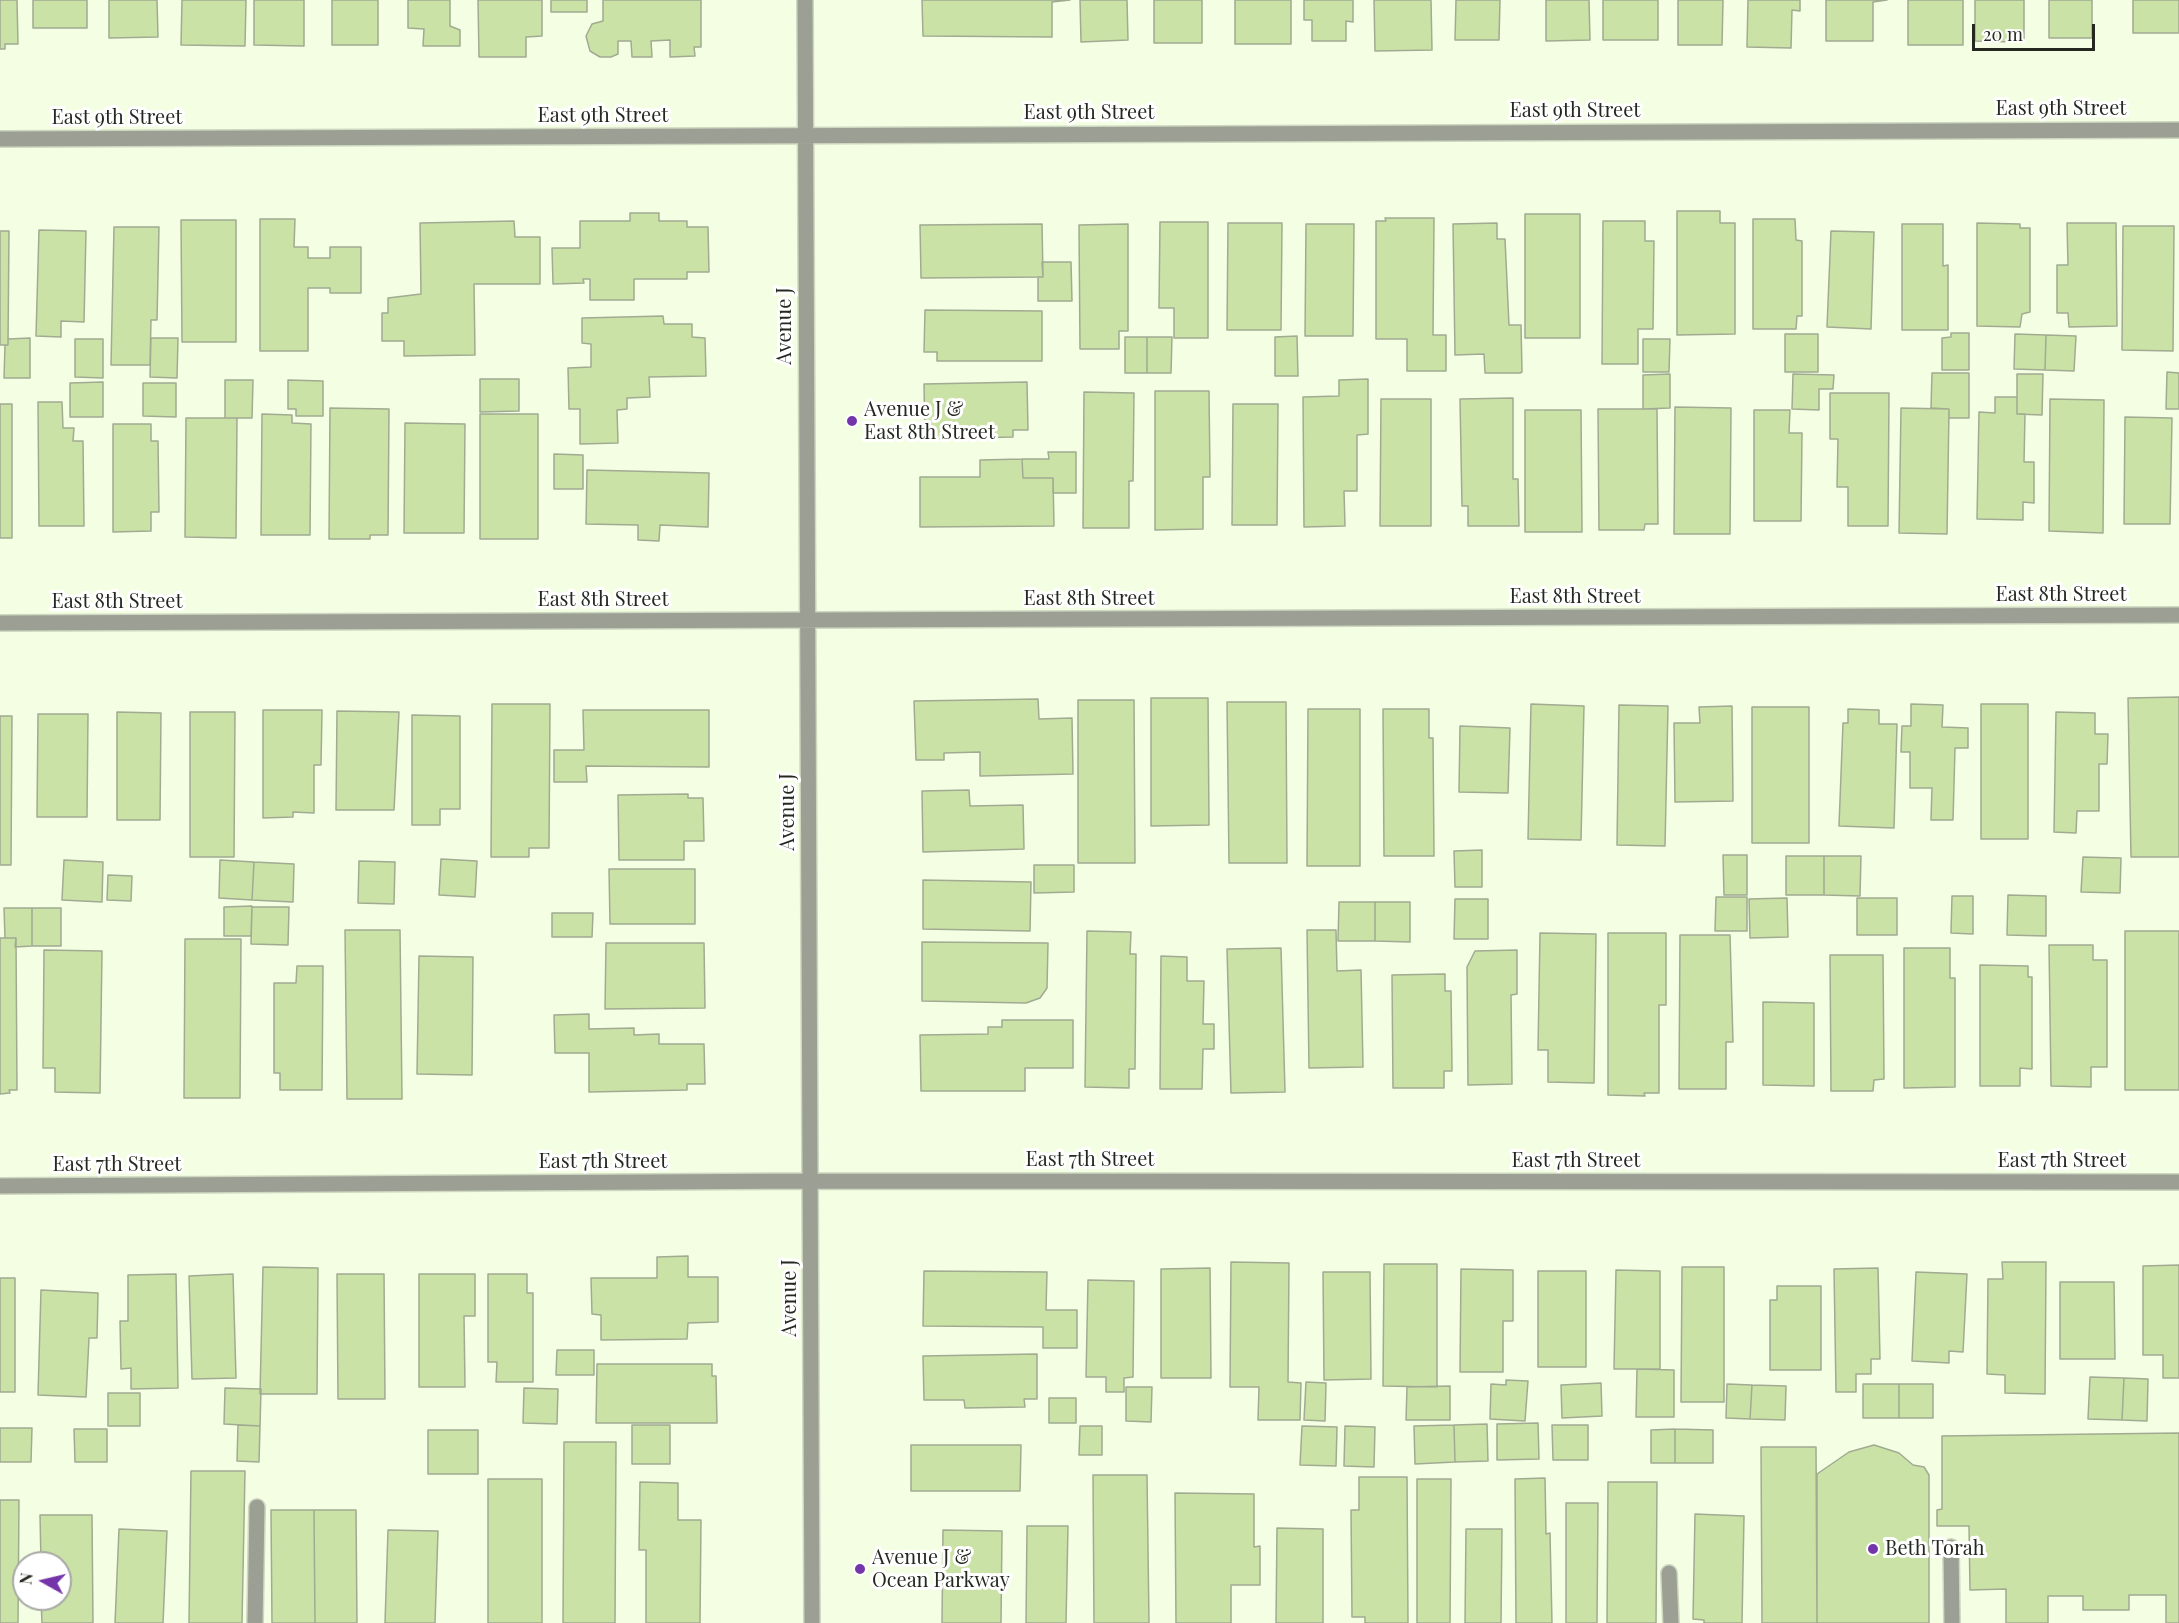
<!DOCTYPE html>
<html>
<head>
<meta charset="utf-8">
<style>
  body { margin:0 }
  #map { position:relative; width:2179px; height:1623px; overflow:hidden; background:#f3fee3; font-family:"Playfair Display",serif }
  canvas { display:block }
  .north { position:absolute; left:12px; top:1551px; width:60px; height:60px; box-sizing:border-box; background:#fff; border:2px solid #a7a9a5; border-radius:50%; rotate:278deg; font-size:16px; font-weight:700; line-height:24px; text-align:center; color:#24281e }
  .north::after { content:''; display:block; margin:auto; width:21px; height:27px; background:#7435aa; clip-path:polygon(50% 0,100% 100%,50% 72%,0 100%) }
  .scale { position:absolute; left:1972px; top:24px; width:123px; height:27px; box-sizing:border-box; border:3px solid #24281e; border-top:0; padding-left:8px; font-size:18px; line-height:21px; white-space:nowrap; color:#24281e; -webkit-text-stroke:4px #fff; paint-order:stroke }
</style>
</head>
<body>
<div id="map">
<canvas width="2179" height="1623"></canvas>
<div class="north">N</div>
<div class="scale">20 m</div>
</div>
<script>
const c = document.querySelector('canvas').getContext('2d');
c.lineJoin = 'round';
function fill(path, color) {
  c.fillStyle = color;
  c.fill(path, 'evenodd');
}
function strokePath(path, color, width, dash) {
  c.strokeStyle = color;
  c.lineWidth = width;
  c.lineCap = dash ? 'butt' : 'round';
  c.setLineDash(dash || []);
  c.stroke(path);
}
function drawText(font, color, halo, rows, align = 'center') {
  c.font = font + ' "Playfair Display",serif';
  c.lineWidth = 6;
  c.setLineDash([]);
  c.textBaseline = 'middle';
  c.strokeStyle = halo;
  c.fillStyle = color;
  for (const [text, x, y, turn = 0] of rows) {
    c.save();
    c.translate(x, y);
    c.rotate((+turn || 0) * Math.PI / 180);
    c.textAlign = isNaN(turn) ? turn : align;
    if (halo) c.strokeText(text, 0, 0);
    c.fillText(text, 0, 0);
    c.restore();
  }
}
const building = new Path2D(`
  M 0,0 L 17,0 L 18,44 L 5,44 L 5,49 L 0,49 Z
  M 33,0 L 87,0 L 87,28 L 33,28 Z
  M 109,0 L 157,0 L 158,37 L 109,38 Z
  M 182,0 L 246,0 L 245,46 L 181,45 Z
  M 254,0 L 304,0 L 304,46 L 254,45 Z
  M 332,0 L 378,0 L 378,45 L 332,45 Z
  M 408,0 L 450,0 L 450,26 L 460,30 L 460,46 L 423,46 L 424,29 L 408,28 Z
  M 478,0 L 542,0 L 542,36 L 526,37 L 526,57 L 479,57 Z
  M 551,0 L 587,0 L 587,12 L 551,12 Z
  M 603,0 L 701,0 L 701,47 L 694,47 L 695,56 L 670,57 L 670,40 L 651,41 L 652,57 L 632,57 L 631,41 L 618,41 L 618,54 L 611,57 L 600,57 L 590,51 L 586,36 L 592,24 L 603,21 Z
  M 922,0 L 1070,0 L 1052,2 L 1052,37 L 923,36 Z
  M 1080,0 L 1127,0 L 1128,40 L 1081,42 Z
  M 1154,0 L 1202,0 L 1202,43 L 1154,43 Z
  M 1235,0 L 1291,0 L 1291,44 L 1235,44 Z
  M 1304,0 L 1353,0 L 1353,22 L 1346,21 L 1346,41 L 1312,41 L 1312,20 L 1304,20 Z
  M 1374,0 L 1431,0 L 1432,50 L 1375,51 Z
  M 1456,0 L 1500,0 L 1499,40 L 1455,40 Z
  M 1546,0 L 1589,0 L 1590,40 L 1546,41 Z
  M 1603,0 L 1658,0 L 1658,40 L 1603,40 Z
  M 1678,0 L 1723,0 L 1722,45 L 1678,45 Z
  M 1748,0 L 1800,0 L 1800,11 L 1792,10 L 1791,48 L 1747,47 Z
  M 1826,0 L 1887,0 L 1873,2 L 1873,41 L 1826,41 Z
  M 1908,0 L 1963,0 L 1963,45 L 1908,45 Z
  M 1975,0 L 2024,0 L 2024,39 L 2014,39 L 2015,42 L 1975,41 Z
  M 2049,0 L 2092,0 L 2092,38 L 2049,38 Z
  M 2133,0 L 2179,0 L 2179,33 L 2133,33 Z
  M 1677,211 L 1720,211 L 1720,223 L 1735,223 L 1735,334 L 1677,335 Z
  M 630,213 L 659,213 L 659,221 L 687,221 L 687,227 L 708,227 L 709,272 L 687,272 L 687,279 L 634,279 L 634,300 L 590,300 L 590,279 L 583,279 L 584,283 L 553,284 L 552,248 L 580,248 L 580,221 L 630,221 Z
  M 1525,214 L 1580,214 L 1580,338 L 1525,338 Z
  M 1385,218 L 1434,218 L 1433,335 L 1446,335 L 1446,371 L 1407,371 L 1407,339 L 1376,339 L 1376,221 L 1386,221 Z
  M 260,219 L 295,219 L 294,247 L 308,247 L 308,258 L 330,258 L 330,247 L 361,247 L 361,293 L 330,293 L 330,288 L 308,288 L 308,351 L 260,351 Z
  M 1753,219 L 1795,219 L 1796,240 L 1802,241 L 1802,316 L 1797,316 L 1796,329 L 1753,329 Z
  M 181,220 L 236,220 L 236,342 L 182,342 Z
  M 514,221 L 515,237 L 540,237 L 540,284 L 474,284 L 475,355 L 404,356 L 404,341 L 382,341 L 382,313 L 388,313 L 388,298 L 421,294 L 420,223 Z
  M 1603,221 L 1645,221 L 1645,241 L 1654,241 L 1653,329 L 1638,329 L 1638,364 L 1602,364 Z
  M 1160,222 L 1208,222 L 1208,338 L 1174,338 L 1174,308 L 1159,308 Z
  M 1228,223 L 1282,223 L 1281,330 L 1227,330 Z
  M 1497,223 L 1497,239 L 1505,239 L 1509,325 L 1521,325 L 1522,372 L 1520,373 L 1485,373 L 1484,354 L 1455,355 L 1453,224 Z
  M 1977,223 L 2020,224 L 2020,228 L 2030,228 L 2030,312 L 2022,314 L 2020,327 L 1977,326 Z
  M 2067,223 L 2116,223 L 2117,326 L 2069,327 L 2068,313 L 2057,313 L 2057,265 L 2068,265 Z
  M 1042,224 L 1043,277 L 921,278 L 920,225 Z
  M 1128,224 L 1128,331 L 1119,331 L 1119,349 L 1080,349 L 1079,225 Z
  M 1306,224 L 1354,224 L 1353,336 L 1305,336 Z
  M 1902,224 L 1943,224 L 1943,266 L 1948,265 L 1948,330 L 1902,330 Z
  M 2123,226 L 2174,226 L 2173,351 L 2122,350 Z
  M 114,227 L 159,227 L 157,320 L 151,320 L 150,365 L 111,365 Z
  M 39,230 L 86,231 L 84,322 L 61,321 L 61,337 L 36,336 Z
  M 0,231 L 9,231 L 8,345 L 0,345 Z
  M 1831,231 L 1874,232 L 1871,329 L 1827,327 Z
  M 1042,262 L 1071,262 L 1072,301 L 1038,301 L 1038,277 L 1043,277 Z
  M 925,310 L 1042,311 L 1042,361 L 937,361 L 937,352 L 924,352 Z
  M 663,316 L 664,324 L 692,324 L 692,337 L 705,338 L 706,376 L 649,377 L 650,397 L 627,398 L 627,409 L 617,410 L 618,443 L 580,444 L 580,409 L 569,409 L 568,368 L 591,367 L 591,344 L 582,343 L 582,318 Z
  M 1951,333 L 1969,333 L 1969,370 L 1942,370 L 1942,338 L 1951,337 Z
  M 1785,334 L 1818,334 L 1818,372 L 1785,372 Z
  M 2015,334 L 2046,335 L 2045,370 L 2014,369 Z
  M 2046,335 L 2076,336 L 2074,371 L 2045,370 Z
  M 1297,336 L 1298,376 L 1275,376 L 1275,337 Z
  M 1125,337 L 1147,337 L 1147,373 L 1125,373 Z
  M 1147,337 L 1172,337 L 1171,373 L 1147,373 Z
  M 30,338 L 30,378 L 4,378 L 5,345 L 8,345 L 8,339 Z
  M 151,338 L 178,338 L 177,378 L 150,377 Z
  M 75,339 L 103,339 L 103,378 L 75,377 Z
  M 1643,339 L 1670,339 L 1669,372 L 1643,372 Z
  M 2167,372 L 2179,373 L 2179,409 L 2166,409 Z
  M 1932,373 L 1969,373 L 1969,418 L 1949,418 L 1949,409 L 1931,408 Z
  M 1670,374 L 1670,408 L 1643,409 L 1643,375 Z
  M 1793,374 L 1834,375 L 1833,389 L 1819,389 L 1819,410 L 1792,409 Z
  M 2017,374 L 2043,374 L 2042,415 L 2017,414 Z
  M 480,379 L 519,379 L 519,411 L 480,412 Z
  M 1368,379 L 1368,434 L 1357,435 L 1357,491 L 1344,491 L 1345,526 L 1304,527 L 1303,397 L 1339,396 L 1339,380 Z
  M 225,380 L 253,380 L 252,418 L 225,418 Z
  M 288,380 L 323,381 L 323,416 L 296,416 L 296,409 L 288,409 Z
  M 103,382 L 103,417 L 70,417 L 70,383 Z
  M 1027,382 L 1028,430 L 1013,430 L 1013,437 L 925,439 L 924,384 Z
  M 143,383 L 176,383 L 176,417 L 143,416 Z
  M 1155,391 L 1209,391 L 1210,477 L 1203,477 L 1203,529 L 1155,530 Z
  M 1084,392 L 1134,393 L 1133,481 L 1129,481 L 1129,528 L 1083,528 Z
  M 1830,393 L 1889,393 L 1888,526 L 1848,526 L 1848,487 L 1837,487 L 1838,439 L 1830,439 Z
  M 1995,397 L 2017,397 L 2017,414 L 2025,414 L 2024,462 L 2034,462 L 2034,503 L 2023,502 L 2023,520 L 1977,519 L 1979,412 L 1995,413 Z
  M 1513,398 L 1513,479 L 1518,479 L 1519,526 L 1468,526 L 1468,506 L 1462,506 L 1460,399 Z
  M 1381,399 L 1431,399 L 1431,526 L 1380,526 Z
  M 2050,399 L 2104,400 L 2103,533 L 2049,531 Z
  M 38,402 L 62,402 L 63,428 L 74,428 L 73,441 L 83,441 L 84,526 L 39,526 Z
  M 0,404 L 12,404 L 12,538 L 0,538 Z
  M 1233,404 L 1278,404 L 1277,525 L 1232,525 Z
  M 1675,407 L 1731,408 L 1730,534 L 1674,534 Z
  M 330,408 L 389,409 L 388,535 L 370,535 L 370,539 L 329,539 Z
  M 1901,408 L 1949,409 L 1947,534 L 1899,533 Z
  M 1598,409 L 1657,409 L 1658,524 L 1645,524 L 1644,530 L 1599,530 Z
  M 1525,410 L 1581,410 L 1582,532 L 1525,532 Z
  M 1754,410 L 1790,410 L 1789,433 L 1802,433 L 1801,521 L 1754,521 Z
  M 262,414 L 292,415 L 292,423 L 311,424 L 310,535 L 261,535 Z
  M 480,414 L 538,414 L 538,539 L 480,539 Z
  M 2125,417 L 2172,418 L 2170,524 L 2124,524 Z
  M 186,418 L 237,418 L 236,538 L 185,537 Z
  M 405,423 L 465,424 L 464,533 L 404,533 Z
  M 113,424 L 151,424 L 151,441 L 158,441 L 159,512 L 151,512 L 151,531 L 113,532 Z
  M 1048,452 L 1076,452 L 1076,493 L 1053,493 L 1053,478 L 1023,478 L 1022,459 L 1049,459 Z
  M 554,454 L 583,455 L 583,489 L 554,489 Z
  M 1022,459 L 1023,478 L 1053,478 L 1054,526 L 920,527 L 920,477 L 980,477 L 980,460 Z
  M 587,470 L 709,473 L 708,527 L 660,525 L 659,541 L 638,540 L 638,525 L 586,524 Z
  M 2179,697 L 2179,857 L 2131,857 L 2128,698 Z
  M 1151,698 L 1208,698 L 1209,825 L 1151,826 Z
  M 1038,699 L 1039,719 L 1072,718 L 1073,774 L 980,776 L 980,752 L 944,753 L 944,760 L 916,760 L 914,701 Z
  M 1078,700 L 1134,700 L 1135,863 L 1078,863 Z
  M 1227,702 L 1286,702 L 1287,863 L 1229,863 Z
  M 492,704 L 550,704 L 549,848 L 529,848 L 529,857 L 491,857 Z
  M 1531,704 L 1584,706 L 1581,840 L 1528,839 Z
  M 1911,704 L 1943,705 L 1942,727 L 1968,728 L 1968,748 L 1955,748 L 1953,820 L 1931,820 L 1932,788 L 1910,788 L 1910,752 L 1901,752 L 1902,726 L 1911,726 Z
  M 1981,704 L 2028,704 L 2028,839 L 1981,839 Z
  M 1619,705 L 1668,706 L 1665,846 L 1617,845 Z
  M 1732,706 L 1733,801 L 1675,802 L 1674,723 L 1700,723 L 1699,707 Z
  M 1752,707 L 1809,707 L 1809,843 L 1752,843 Z
  M 1308,709 L 1360,709 L 1360,866 L 1307,866 Z
  M 1383,709 L 1429,709 L 1429,738 L 1433,738 L 1434,856 L 1384,856 Z
  M 1848,709 L 1879,710 L 1879,724 L 1897,724 L 1894,828 L 1839,826 L 1843,723 L 1848,723 Z
  M 263,710 L 322,710 L 321,765 L 314,765 L 314,813 L 293,812 L 293,817 L 263,818 Z
  M 583,710 L 709,710 L 709,767 L 586,766 L 587,782 L 554,782 L 554,750 L 584,750 Z
  M 337,711 L 399,712 L 394,810 L 336,810 Z
  M 117,712 L 161,713 L 160,820 L 117,820 Z
  M 190,712 L 235,712 L 234,857 L 190,857 Z
  M 2056,712 L 2095,713 L 2095,734 L 2108,734 L 2107,764 L 2099,764 L 2099,811 L 2077,811 L 2076,833 L 2054,832 Z
  M 38,714 L 88,714 L 87,817 L 37,817 Z
  M 412,715 L 460,716 L 460,809 L 440,809 L 440,825 L 412,825 Z
  M 0,716 L 12,716 L 11,865 L 0,865 Z
  M 1460,726 L 1510,728 L 1508,793 L 1459,792 Z
  M 969,790 L 970,806 L 1023,805 L 1024,849 L 923,852 L 922,791 Z
  M 688,794 L 688,798 L 703,798 L 704,841 L 684,841 L 684,860 L 619,860 L 618,795 Z
  M 1482,850 L 1482,887 L 1455,887 L 1454,851 Z
  M 1723,855 L 1747,855 L 1747,895 L 1724,895 Z
  M 1786,856 L 1824,856 L 1824,895 L 1786,895 Z
  M 1824,856 L 1861,856 L 1860,896 L 1824,895 Z
  M 2083,857 L 2121,858 L 2120,893 L 2081,892 Z
  M 441,859 L 477,861 L 475,897 L 439,895 Z
  M 64,860 L 103,862 L 102,902 L 62,900 Z
  M 220,860 L 254,862 L 252,900 L 219,898 Z
  M 359,861 L 395,862 L 394,904 L 358,903 Z
  M 254,862 L 294,864 L 293,902 L 252,900 Z
  M 1034,865 L 1074,865 L 1074,892 L 1034,893 Z
  M 609,869 L 695,869 L 695,924 L 610,924 Z
  M 108,875 L 132,876 L 131,901 L 107,900 Z
  M 923,880 L 1031,882 L 1030,931 L 923,929 Z
  M 2008,895 L 2046,896 L 2046,936 L 2007,935 Z
  M 1952,896 L 1973,896 L 1973,934 L 1951,933 Z
  M 1716,897 L 1747,897 L 1747,931 L 1715,931 Z
  M 1787,898 L 1788,937 L 1750,938 L 1749,899 Z
  M 1857,898 L 1897,898 L 1897,935 L 1857,935 Z
  M 1455,899 L 1488,899 L 1488,939 L 1454,939 Z
  M 1339,902 L 1375,902 L 1375,941 L 1338,941 Z
  M 1375,902 L 1410,902 L 1410,942 L 1375,941 Z
  M 252,906 L 251,936 L 224,936 L 224,907 Z
  M 252,907 L 289,907 L 288,945 L 251,944 Z
  M 4,908 L 32,908 L 32,946 L 15,947 L 16,938 L 5,938 Z
  M 32,908 L 61,908 L 61,946 L 32,946 Z
  M 552,913 L 593,913 L 592,937 L 552,937 Z
  M 345,930 L 400,930 L 402,1099 L 347,1099 Z
  M 1307,930 L 1336,930 L 1337,971 L 1361,970 L 1363,1067 L 1309,1068 Z
  M 1087,931 L 1131,932 L 1130,954 L 1136,954 L 1135,1069 L 1129,1069 L 1129,1088 L 1085,1087 Z
  M 2125,931 L 2179,931 L 2179,1090 L 2125,1090 Z
  M 1540,933 L 1596,934 L 1594,1083 L 1548,1082 L 1548,1050 L 1538,1050 Z
  M 1608,933 L 1666,933 L 1666,1005 L 1659,1005 L 1659,1093 L 1644,1093 L 1645,1096 L 1608,1095 Z
  M 1680,935 L 1730,935 L 1733,1042 L 1726,1042 L 1726,1089 L 1679,1089 Z
  M 0,938 L 16,938 L 17,1090 L 9,1090 L 10,1093 L 0,1094 Z
  M 185,939 L 241,939 L 240,1098 L 184,1098 Z
  M 922,942 L 1048,943 L 1047,988 L 1040,998 L 1026,1003 L 922,1001 Z
  M 606,943 L 704,943 L 705,1008 L 605,1009 Z
  M 2049,945 L 2093,945 L 2093,960 L 2107,960 L 2107,1067 L 2091,1067 L 2091,1087 L 2051,1086 Z
  M 1281,948 L 1285,1092 L 1231,1093 L 1227,949 Z
  M 1904,948 L 1950,948 L 1950,978 L 1955,978 L 1955,1087 L 1904,1088 Z
  M 44,950 L 102,951 L 100,1093 L 55,1092 L 55,1068 L 43,1068 Z
  M 1517,950 L 1517,994 L 1511,995 L 1512,1084 L 1468,1085 L 1467,967 L 1475,951 Z
  M 1830,955 L 1883,955 L 1884,1079 L 1874,1080 L 1873,1091 L 1831,1091 Z
  M 419,956 L 473,957 L 472,1075 L 417,1074 Z
  M 1161,956 L 1187,957 L 1187,981 L 1204,981 L 1203,1024 L 1214,1024 L 1214,1049 L 1203,1049 L 1202,1089 L 1160,1089 Z
  M 1980,965 L 2028,966 L 2028,977 L 2032,977 L 2032,1069 L 2020,1068 L 2020,1086 L 1980,1086 Z
  M 297,966 L 323,966 L 322,1090 L 280,1090 L 280,1073 L 274,1073 L 274,983 L 296,983 Z
  M 1445,974 L 1445,991 L 1451,991 L 1452,1071 L 1444,1071 L 1444,1088 L 1393,1088 L 1392,975 Z
  M 1763,1002 L 1814,1003 L 1814,1086 L 1763,1085 Z
  M 589,1014 L 589,1029 L 634,1028 L 634,1035 L 659,1034 L 659,1044 L 704,1044 L 705,1084 L 687,1084 L 687,1090 L 589,1092 L 589,1053 L 555,1053 L 554,1015 Z
  M 1002,1020 L 1073,1020 L 1073,1068 L 1025,1068 L 1025,1091 L 921,1091 L 920,1035 L 988,1034 L 988,1027 L 1002,1027 Z
  M 688,1256 L 688,1277 L 718,1277 L 718,1322 L 688,1323 L 687,1339 L 601,1340 L 601,1315 L 592,1314 L 591,1278 L 657,1278 L 657,1257 Z
  M 1231,1262 L 1289,1263 L 1288,1382 L 1301,1383 L 1300,1420 L 1258,1420 L 1259,1387 L 1230,1387 Z
  M 2002,1262 L 2046,1262 L 2045,1394 L 2005,1393 L 2005,1375 L 1987,1374 L 1988,1279 L 2003,1279 Z
  M 1384,1264 L 1437,1264 L 1437,1387 L 1383,1386 Z
  M 2179,1265 L 2179,1378 L 2163,1378 L 2163,1355 L 2143,1355 L 2143,1266 Z
  M 263,1267 L 318,1268 L 317,1394 L 260,1394 Z
  M 1682,1267 L 1724,1267 L 1724,1402 L 1681,1402 Z
  M 1210,1268 L 1211,1378 L 1161,1378 L 1161,1269 Z
  M 1878,1268 L 1880,1359 L 1871,1359 L 1871,1374 L 1856,1374 L 1856,1392 L 1836,1392 L 1834,1269 Z
  M 1461,1269 L 1513,1270 L 1513,1321 L 1503,1321 L 1503,1372 L 1460,1372 Z
  M 1616,1270 L 1660,1271 L 1660,1369 L 1614,1369 Z
  M 924,1271 L 1047,1272 L 1046,1310 L 1077,1310 L 1077,1348 L 1043,1348 L 1043,1327 L 923,1326 Z
  M 1538,1271 L 1586,1271 L 1586,1367 L 1538,1367 Z
  M 1323,1272 L 1370,1272 L 1371,1379 L 1324,1380 Z
  M 1916,1272 L 1967,1274 L 1963,1352 L 1949,1351 L 1949,1363 L 1912,1361 Z
  M 176,1274 L 178,1388 L 131,1389 L 131,1368 L 121,1369 L 120,1321 L 128,1321 L 128,1275 Z
  M 233,1274 L 236,1378 L 192,1379 L 189,1276 Z
  M 337,1274 L 384,1274 L 385,1399 L 338,1399 Z
  M 419,1274 L 475,1274 L 475,1316 L 464,1316 L 465,1387 L 419,1387 Z
  M 488,1274 L 527,1274 L 527,1293 L 533,1293 L 533,1382 L 496,1382 L 497,1362 L 488,1362 Z
  M 0,1278 L 15,1278 L 15,1392 L 0,1392 Z
  M 1088,1280 L 1134,1281 L 1133,1377 L 1124,1378 L 1124,1392 L 1106,1392 L 1106,1377 L 1086,1377 Z
  M 2060,1282 L 2114,1282 L 2115,1359 L 2060,1359 Z
  M 1777,1286 L 1821,1286 L 1821,1370 L 1770,1370 L 1770,1300 L 1777,1300 Z
  M 41,1290 L 98,1293 L 97,1338 L 89,1338 L 86,1397 L 38,1395 Z
  M 557,1350 L 594,1350 L 594,1375 L 556,1375 Z
  M 1037,1354 L 1037,1399 L 1024,1399 L 1025,1407 L 965,1408 L 964,1400 L 924,1400 L 923,1356 Z
  M 597,1364 L 712,1364 L 712,1376 L 716,1376 L 717,1423 L 596,1423 Z
  M 1637,1369 L 1674,1370 L 1674,1417 L 1636,1417 Z
  M 2090,1377 L 2124,1378 L 2122,1420 L 2088,1419 Z
  M 2124,1378 L 2148,1379 L 2147,1421 L 2122,1420 Z
  M 1506,1380 L 1528,1381 L 1525,1421 L 1490,1419 L 1491,1384 L 1506,1385 Z
  M 1306,1382 L 1326,1383 L 1325,1421 L 1304,1420 Z
  M 1601,1383 L 1602,1416 L 1562,1418 L 1561,1385 Z
  M 1727,1384 L 1752,1385 L 1750,1419 L 1726,1418 Z
  M 1863,1384 L 1899,1384 L 1899,1418 L 1863,1418 Z
  M 1899,1384 L 1933,1384 L 1933,1418 L 1899,1418 Z
  M 1752,1385 L 1786,1386 L 1785,1420 L 1750,1419 Z
  M 1450,1386 L 1450,1420 L 1406,1420 L 1407,1387 Z
  M 1126,1387 L 1152,1387 L 1151,1422 L 1126,1421 Z
  M 225,1388 L 261,1389 L 260,1426 L 224,1424 Z
  M 524,1388 L 558,1389 L 557,1424 L 523,1423 Z
  M 108,1393 L 140,1393 L 140,1426 L 108,1426 Z
  M 1049,1398 L 1076,1398 L 1076,1423 L 1049,1423 Z
  M 1538,1423 L 1539,1459 L 1497,1460 L 1497,1424 Z
  M 1487,1424 L 1488,1461 L 1455,1462 L 1454,1425 Z
  M 238,1425 L 260,1426 L 259,1462 L 237,1461 Z
  M 632,1425 L 670,1425 L 670,1464 L 632,1464 Z
  M 1454,1425 L 1455,1462 L 1415,1464 L 1414,1426 Z
  M 1552,1425 L 1588,1425 L 1588,1460 L 1553,1460 Z
  M 1080,1426 L 1102,1426 L 1102,1455 L 1079,1455 Z
  M 1302,1426 L 1337,1427 L 1336,1466 L 1300,1465 Z
  M 1345,1426 L 1375,1427 L 1374,1467 L 1344,1466 Z
  M 0,1428 L 32,1428 L 31,1462 L 0,1462 Z
  M 74,1429 L 107,1429 L 107,1462 L 75,1462 Z
  M 1675,1429 L 1675,1463 L 1651,1463 L 1651,1430 Z
  M 1675,1429 L 1713,1430 L 1713,1463 L 1675,1463 Z
  M 428,1430 L 478,1430 L 478,1474 L 428,1474 Z
  M 2179,1433 L 2179,1623 L 2166,1623 L 2166,1595 L 2129,1595 L 2129,1610 L 2083,1610 L 2083,1596 L 2048,1596 L 2048,1623 L 2006,1623 L 2006,1589 L 1970,1590 L 1969,1526 L 1937,1526 L 1937,1510 L 1942,1509 L 1942,1436 Z
  M 564,1442 L 616,1442 L 615,1623 L 563,1623 Z
  M 911,1445 L 1021,1445 L 1020,1491 L 911,1491 Z
  M 1874,1445 L 1899,1453 L 1913,1465 L 1924,1467 L 1929,1475 L 1929,1623 L 1817,1623 L 1817,1474 L 1849,1452 Z
  M 1761,1447 L 1816,1447 L 1817,1623 L 1762,1623 Z
  M 191,1471 L 245,1471 L 242,1623 L 189,1623 Z
  M 1093,1475 L 1147,1475 L 1149,1623 L 1094,1623 Z
  M 1359,1477 L 1407,1477 L 1408,1623 L 1365,1623 L 1365,1617 L 1352,1617 L 1351,1510 L 1359,1510 Z
  M 1545,1478 L 1546,1534 L 1550,1533 L 1552,1623 L 1516,1623 L 1515,1479 Z
  M 488,1479 L 542,1479 L 542,1623 L 488,1623 Z
  M 1417,1479 L 1451,1479 L 1450,1623 L 1417,1623 Z
  M 640,1482 L 678,1483 L 678,1520 L 701,1520 L 700,1623 L 646,1623 L 646,1550 L 639,1550 Z
  M 1608,1482 L 1657,1482 L 1656,1623 L 1607,1623 Z
  M 1175,1493 L 1254,1494 L 1254,1547 L 1260,1546 L 1260,1585 L 1231,1585 L 1231,1623 L 1176,1623 Z
  M 0,1500 L 19,1500 L 18,1623 L 0,1623 Z
  M 1566,1503 L 1598,1503 L 1597,1623 L 1566,1623 Z
  M 271,1510 L 314,1510 L 315,1623 L 272,1623 Z
  M 314,1510 L 356,1510 L 357,1623 L 315,1623 Z
  M 1695,1514 L 1744,1516 L 1742,1623 L 1704,1623 L 1704,1620 L 1693,1619 Z
  M 40,1515 L 92,1515 L 93,1623 L 42,1623 L 41,1599 L 60,1599 L 60,1563 L 41,1563 Z
  M 1027,1526 L 1068,1526 L 1066,1623 L 1026,1623 Z
  M 1277,1528 L 1323,1529 L 1323,1623 L 1276,1623 Z
  M 119,1529 L 167,1531 L 163,1623 L 115,1623 Z
  M 1466,1529 L 1502,1529 L 1501,1623 L 1465,1623 Z
  M 388,1530 L 438,1531 L 435,1623 L 385,1623 Z
  M 943,1530 L 1002,1531 L 1001,1623 L 942,1623 Z`);
const minor = new Path2D(`
  M 805,0 L 812,1623
  M 0,139 L 2179,130
  M 0,623 L 2179,615
  M 0,1186 L 810,1181 L 2179,1182
  M 1951,1547 L 1952,1623
  M 1669,1573 L 1671,1623
  M 255,1623 L 257,1507`);
const markers = [
  [852,421,6,"#7435aa"],
  [1873,1549,6,"#7435aa"],
  [860,1569,6,"#7435aa"]
];
const streetNames = [
  ["East 9th Street",2061,109],
  ["East 9th Street",1575,111],
  ["East 9th Street",1089,113],
  ["East 9th Street",603,116],
  ["East 9th Street",117,118],
  ["Avenue J",785,326,-90],
  ["East 8th Street",2061,595],
  ["East 8th Street",1575,597],
  ["East 8th Street",1089,599],
  ["East 8th Street",603,600],
  ["East 8th Street",117,602],
  ["Avenue J",788,812,-90],
  ["East 7th Street",1090,1160],
  ["East 7th Street",1576,1161],
  ["East 7th Street",2062,1161],
  ["East 7th Street",603,1162],
  ["East 7th Street",117,1165],
  ["Avenue J",790,1298,-90]
];
const poiNames = [
  ["Avenue J &",864,410],
  ["East 8th Street",864,433],
  ["Beth Torah",1885,1549],
  ["Avenue J &",872,1558],
  ["Ocean Parkway",872,1581]
];
fill(building, '#cbe2a7');
strokePath(building, '#a1ab92', 1.5);
strokePath(minor, '#ced7c0', 18);
strokePath(minor, '#9b9f94', 15);
for (const [x, y, r, color] of markers) {
  const dot = new Path2D();
  dot.arc(x, y, r, 0, 2 * Math.PI);
  c.fillStyle = color;
  c.fill(dot);
  strokePath(dot, '#fff', 2);
}
drawText('20px', '#24281e', '#fff', streetNames);
drawText('20px', '#24281e', '#fff', poiNames, 'left');
</script>
</body>
</html>
